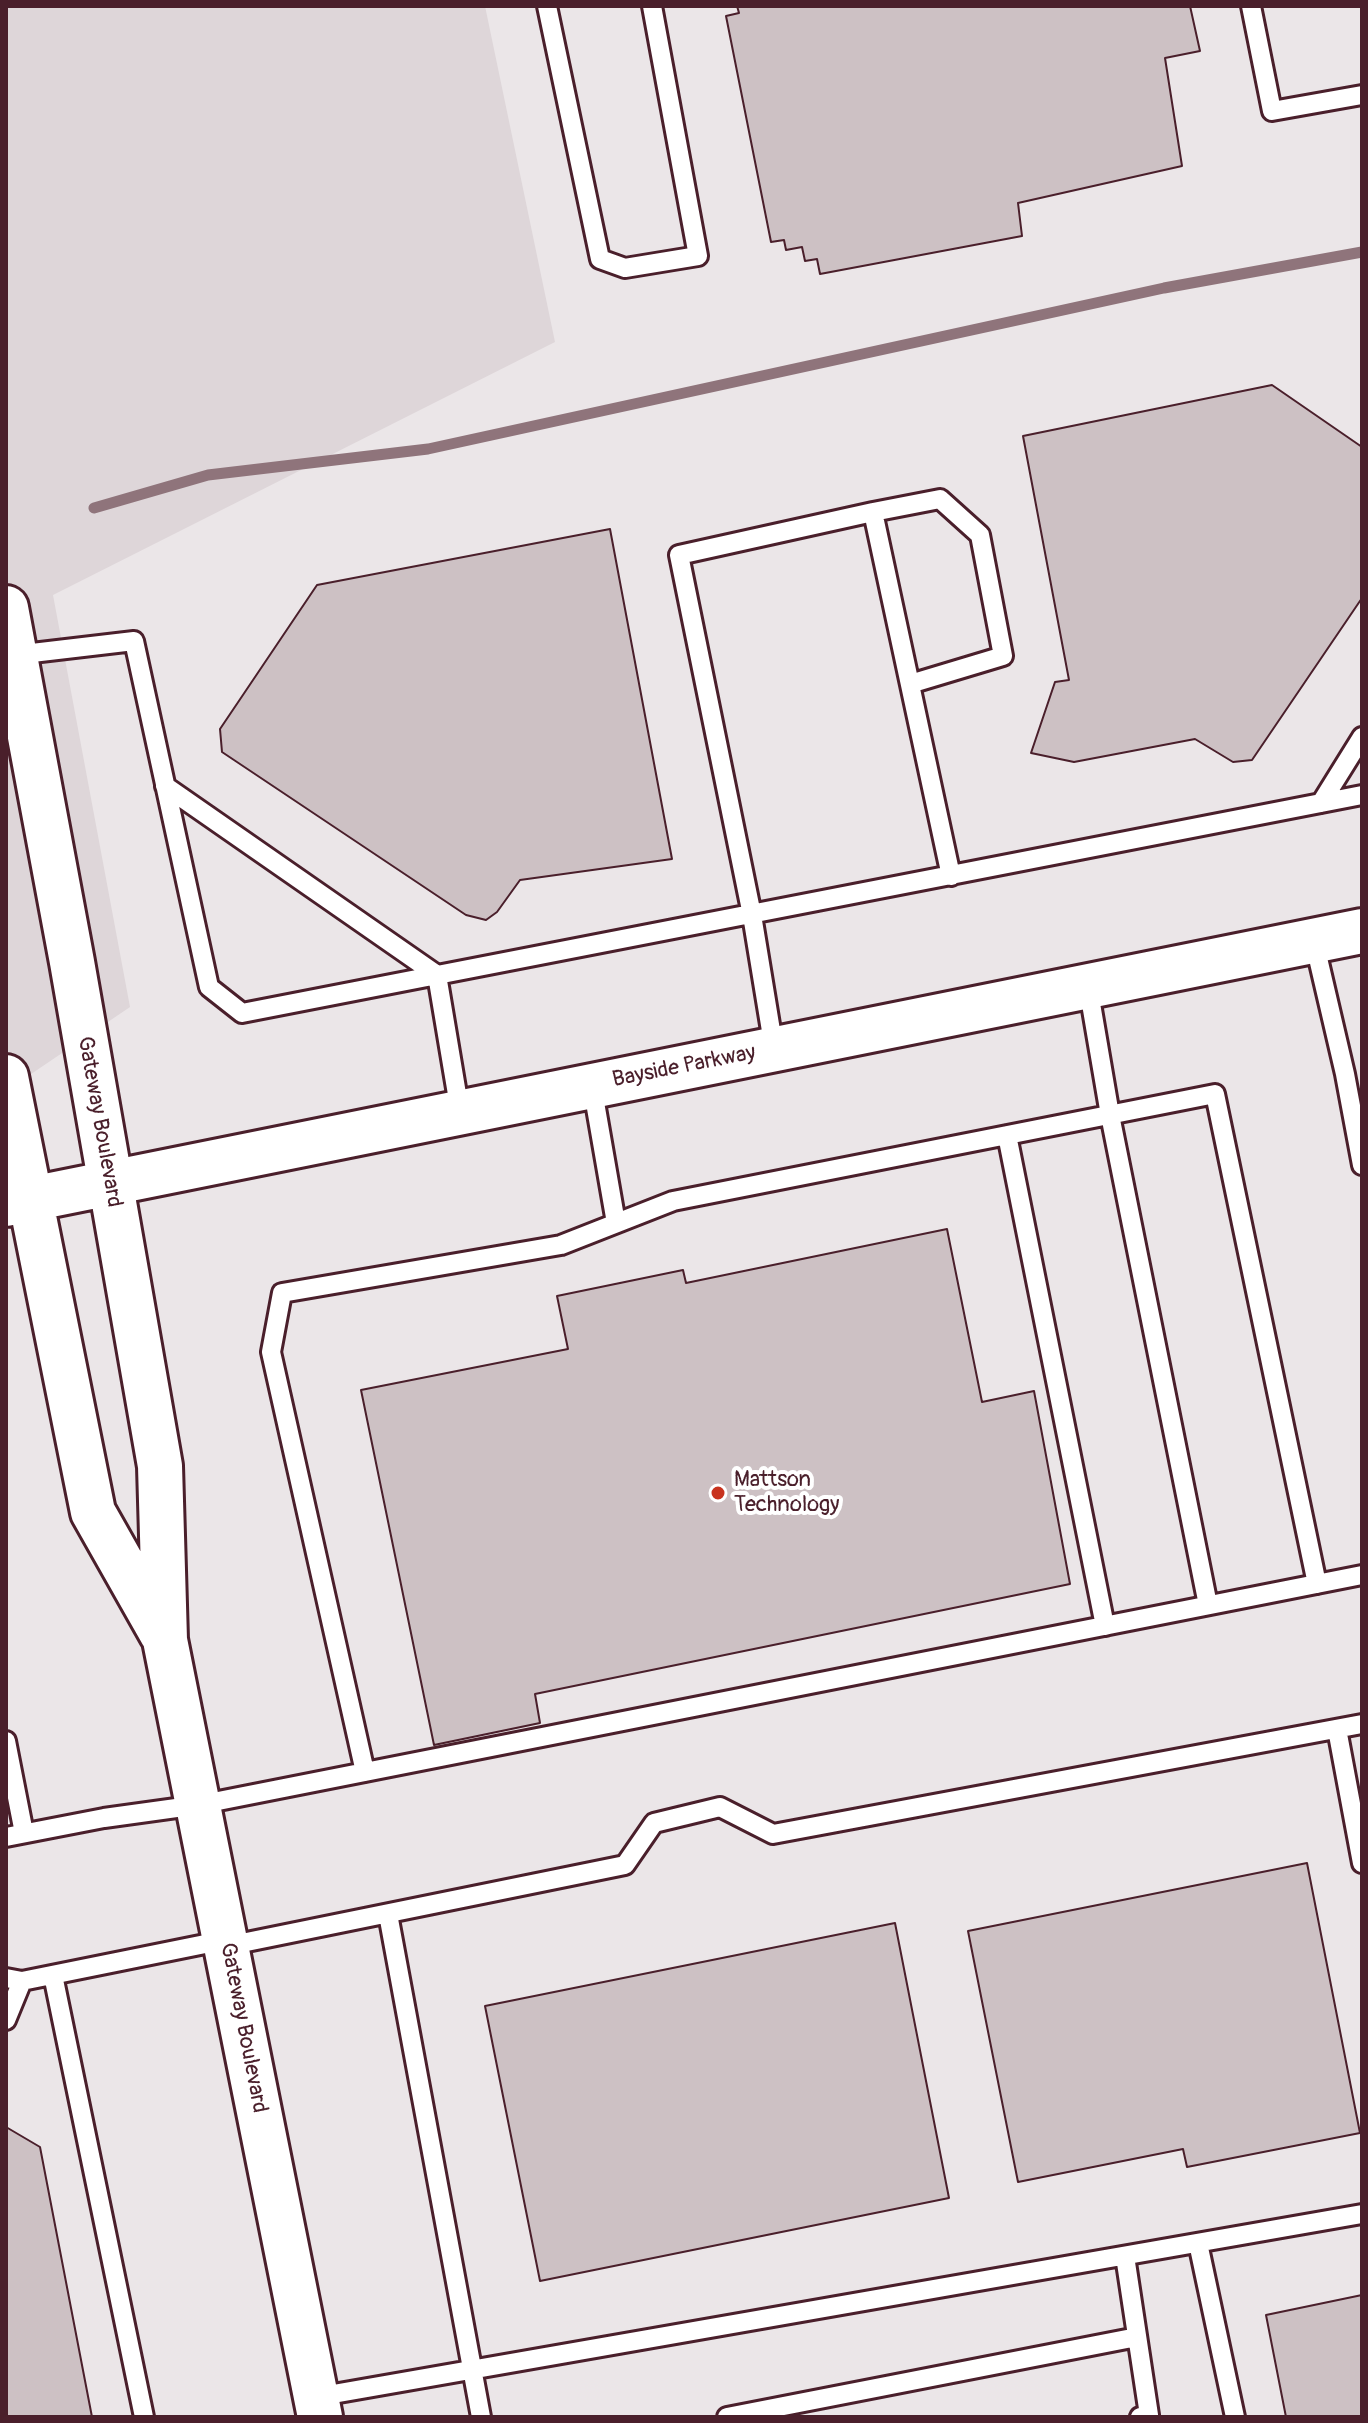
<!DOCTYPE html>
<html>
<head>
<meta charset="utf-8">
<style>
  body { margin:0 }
  #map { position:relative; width:1368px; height:2423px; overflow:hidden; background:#f8f6f7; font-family:Pangolin,sans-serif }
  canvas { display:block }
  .frame { position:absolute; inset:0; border:8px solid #4a1f2b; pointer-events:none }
</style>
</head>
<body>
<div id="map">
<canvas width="1368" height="2423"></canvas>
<div class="frame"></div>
</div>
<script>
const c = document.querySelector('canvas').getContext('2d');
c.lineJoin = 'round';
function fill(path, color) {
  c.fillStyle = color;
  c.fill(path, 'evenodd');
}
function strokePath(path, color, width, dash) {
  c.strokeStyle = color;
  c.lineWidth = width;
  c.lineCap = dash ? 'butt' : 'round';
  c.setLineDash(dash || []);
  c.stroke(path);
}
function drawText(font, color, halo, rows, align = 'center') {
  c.font = font + ' Pangolin,sans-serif';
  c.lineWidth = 8;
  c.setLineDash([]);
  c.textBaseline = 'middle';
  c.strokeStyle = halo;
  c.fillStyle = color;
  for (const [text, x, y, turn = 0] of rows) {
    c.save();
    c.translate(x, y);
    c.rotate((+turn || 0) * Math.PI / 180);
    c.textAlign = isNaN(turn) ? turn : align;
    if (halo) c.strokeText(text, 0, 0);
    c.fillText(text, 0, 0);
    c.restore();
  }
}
const built = new Path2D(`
  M 6,6 L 1362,6 L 1362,2417 L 6,2417 Z`);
const green = new Path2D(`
  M 6,6 L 485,6 L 555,342 L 53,595 L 130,1007 L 6,1091 Z`);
const stream = new Path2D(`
  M 94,508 L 208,475 L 428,449 L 1164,288 L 1362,252`);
const building = new Path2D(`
  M 737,6 L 1190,6 L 1200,51 L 1165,58 L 1182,166 L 1018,203 L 1022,236 L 820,274 L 817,259 L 805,261 L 802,247 L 786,250 L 784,240 L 771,242 L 726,16 L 739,13 Z
  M 1272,385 L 1362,447 L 1362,598 L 1252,760 L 1233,762 L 1195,739 L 1074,762 L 1031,753 L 1055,682 L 1069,680 L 1023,436 Z
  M 610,529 L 672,859 L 520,880 L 497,912 L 486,920 L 466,915 L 222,752 L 220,729 L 317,585 Z
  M 947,1229 L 982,1402 L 1034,1391 L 1070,1584 L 535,1694 L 540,1723 L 434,1745 L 361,1390 L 568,1349 L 557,1296 L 683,1270 L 686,1283 Z
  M 1307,1863 L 1360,2133 L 1187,2167 L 1183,2149 L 1018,2182 L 968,1931 Z
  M 895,1923 L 949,2198 L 540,2281 L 485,2006 Z
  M 6,2127 L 40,2147 L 92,2417 L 6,2417 Z
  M 1362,2295 L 1362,2417 L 1286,2417 L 1266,2315 Z`);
const lane = new Path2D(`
  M 547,6 L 600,259 L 625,268 L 698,256 L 652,6
  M 1251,6 L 1272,111 L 1362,95
  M 873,512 L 940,499 L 980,535 L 1003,656 L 910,684
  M 15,655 L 134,641 L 209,987 L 242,1013 L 1362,795
  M 165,786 L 437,975 L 460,1112
  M 1321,803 L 1362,737
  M 1314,941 L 1345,1074 L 1362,1165
  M 1088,986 L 1110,1115 L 1208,1605
  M 774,1049 L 752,915 L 679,555 L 873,512 L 951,876
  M 592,1085 L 616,1223
  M 1007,1135 L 1105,1626
  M 1337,1729 L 1362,1863
  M 6,1741 L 24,1833
  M 365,1772 L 271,1352 L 282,1293 L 561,1245 L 673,1201 L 1215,1094 L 1317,1584
  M 6,1837 L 104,1818 L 198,1805 L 1362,1575
  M 388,1914 L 481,2417
  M 227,1946 L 625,1865 L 654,1823 L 720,1807 L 773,1834 L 1362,1724
  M 53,1975 L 144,2417
  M 6,1978 L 22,1981 L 225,1940
  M 6,2020 L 22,1981
  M 1198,2243 L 1235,2417
  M 1125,2256 L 1149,2415 L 1140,2417
  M 316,2397 L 1362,2214
  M 727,2417 L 1137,2337`);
const secondary = new Path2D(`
  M 6,608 L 72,962 L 160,1466 L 165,1640 L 320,2417
  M 6,1077 L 93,1512 L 162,1634
  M 6,1204 L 1362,931`);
const markers = [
  [718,1493,8,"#c8321e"]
];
const streetNames = [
  ["Bayside Parkway",684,1067,-11],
  ["Gateway Boulevard",99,1122,80],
  ["Gateway Boulevard",243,2028,79]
];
const poiNames = [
  ["Mattson",734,1480],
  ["Technology",734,1505]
];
fill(built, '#ebe6e8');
fill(green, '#ded6d9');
strokePath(stream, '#8f747b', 11);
fill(building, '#cdc1c4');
strokePath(building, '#4a1f2b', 2);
strokePath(lane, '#4a1f2b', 24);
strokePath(secondary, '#4a1f2b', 50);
strokePath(lane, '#fff', 18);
strokePath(secondary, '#fff', 44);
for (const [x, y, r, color] of markers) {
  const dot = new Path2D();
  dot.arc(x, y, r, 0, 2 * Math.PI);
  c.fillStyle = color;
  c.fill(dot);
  strokePath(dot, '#fff', 3);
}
drawText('22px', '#4a1f2b', '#fff', streetNames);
drawText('22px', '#4a1f2b', '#fff', poiNames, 'left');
</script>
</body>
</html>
